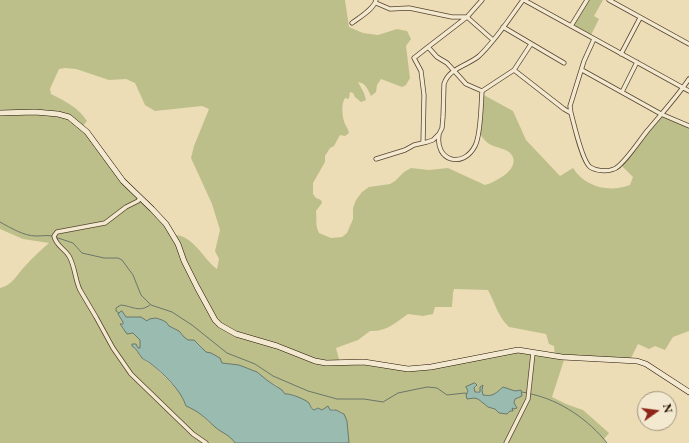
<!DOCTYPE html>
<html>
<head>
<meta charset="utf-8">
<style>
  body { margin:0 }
  #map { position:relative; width:689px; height:443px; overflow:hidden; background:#ecddb7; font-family:"EB Garamond",serif }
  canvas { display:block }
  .north { position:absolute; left:637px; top:391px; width:40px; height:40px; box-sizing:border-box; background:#f3e9d0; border:1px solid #a0937d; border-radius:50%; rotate:76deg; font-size:11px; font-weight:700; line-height:16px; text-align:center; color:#241100 }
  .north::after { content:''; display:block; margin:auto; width:14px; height:18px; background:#8f2418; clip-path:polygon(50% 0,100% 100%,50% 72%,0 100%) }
</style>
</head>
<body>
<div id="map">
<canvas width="689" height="443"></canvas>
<div class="north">N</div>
</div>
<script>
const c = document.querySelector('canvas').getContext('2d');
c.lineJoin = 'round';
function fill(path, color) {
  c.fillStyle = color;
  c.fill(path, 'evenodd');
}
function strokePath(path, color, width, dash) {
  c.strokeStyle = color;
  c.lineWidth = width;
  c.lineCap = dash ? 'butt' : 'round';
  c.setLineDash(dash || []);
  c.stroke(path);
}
const green = new Path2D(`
  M 0,0 L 345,0 L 349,27 L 363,33 L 378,35 L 397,29 L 407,31 L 411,39 L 406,46 L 410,78 L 406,85 L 402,87 L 381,79 L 377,85 L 376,92 L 371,96 C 368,90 366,83 358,82 L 364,93 L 366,100 L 361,102 L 355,97 L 353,93 L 350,92 L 349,99 L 345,98 C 341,104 342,117 345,124 C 347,128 348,129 349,133 L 345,136 L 340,135 L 334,146 L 330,148 L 325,156 L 325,162 L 313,183 L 313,194 L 316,198 L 321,200 L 322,203 L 316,211 C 317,219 315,225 319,233 L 331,238 L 342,237 L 347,233 L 353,219 L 353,208 L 356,200 L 362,192 L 369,187 L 390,184 L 395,181 L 404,172 L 411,168 L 429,170 L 448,168 L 485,185 C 496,182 522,168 511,154 C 504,145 487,151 479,131 C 477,125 481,102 482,94 L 513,111 L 526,140 L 560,176 L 573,168 C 585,187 609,193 630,185 L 633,177 L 621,165 L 661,114 L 689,126 L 689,331 L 673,337 L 665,350 L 655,346 L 649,349 L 638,344 L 630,360 L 565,357 L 552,397 L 566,404 L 583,410 L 609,433 L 604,439 L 607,443 L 349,443 L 347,421 L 342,412 L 333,409 L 330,410 L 329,408 L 322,410 L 317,408 L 314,410 L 311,408 L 310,404 C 302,400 294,394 285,394 L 276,385 L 268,381 L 257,372 L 239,365 L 222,363 L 216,356 L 210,353 L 206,352 L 198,343 L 190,340 L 188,340 L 184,337 L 179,331 L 169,326 L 166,322 L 157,318 L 149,319 L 147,321 C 139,318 133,319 126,317 L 123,313 L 119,313 L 121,319 L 123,322 L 122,324 L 120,324 C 122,329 127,334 133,333 L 140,340 L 140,348 L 138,348 L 136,345 L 132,344 L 132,346 C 137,349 138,353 142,358 C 144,361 149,363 152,365 C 165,377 180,389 186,406 L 197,410 L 209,422 L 231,437 L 235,443 L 0,443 L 0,288 C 13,285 17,274 26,265 C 33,257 41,250 49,243 L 23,239 L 0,229 ZM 65,68 L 76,69 L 109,80 L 126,79 L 135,83 L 145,105 L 155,111 L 202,106 L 209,109 L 194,146 L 191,158 L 212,204 L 220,230 L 215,251 L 219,259 L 217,269 C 203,259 193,234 173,235 L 108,160 L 82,127 L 87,121 C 79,108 65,101 51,94 L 50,89 L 59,69 ZM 454,289 L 488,290 C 495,303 498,317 509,327 L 546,334 L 549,344 L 554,346 L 555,356 L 508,351 L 408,369 L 351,362 L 340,363 L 336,348 L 358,340 L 370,331 C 386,332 395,323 408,314 L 423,316 L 433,314 L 435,307 L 452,307 L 453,293 ZM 473,384 L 477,387 L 474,388 L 475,392 L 480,391 L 480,387 L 483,385 L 482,391 L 483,395 C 493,397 497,393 503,387 L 515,391 L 520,390 L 522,392 L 521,394 L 522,396 L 515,399 L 514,404 L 516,408 L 512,407 L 512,411 L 510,411 L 507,414 L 499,413 L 495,409 L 488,407 L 478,399 L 474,398 L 467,399 L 468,389 Z
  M 587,0 L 603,0 L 594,16 L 599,19 L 590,37 L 571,26 Z`);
const water = new Path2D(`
  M 122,311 L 126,317 L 141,317 L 147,321 L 149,319 L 156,318 L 162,320 L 166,322 L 169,326 L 179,331 L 184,337 L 188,340 L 194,340 L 206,352 L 211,353 L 220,358 L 222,363 L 239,365 L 257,372 L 268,381 L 282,390 L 285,394 C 289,393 305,399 309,403 C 311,406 310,408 314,410 L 318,408 L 322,410 L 328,406 L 330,410 L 336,410 L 344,414 L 347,421 L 349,443 L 235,443 C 230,435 222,433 215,427 C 204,417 200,412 186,406 C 181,390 163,373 150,363 C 147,361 144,360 142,358 C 138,353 137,349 132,346 L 132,344 L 136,344 L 138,348 L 140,348 L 140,340 L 133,333 L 127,334 L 120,324 L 123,324 L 123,322 L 118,314 Z
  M 475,383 L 477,385 L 474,388 L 475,392 L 480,392 L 480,387 L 483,385 L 482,390 L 483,395 C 493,397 496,393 503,387 L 515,391 L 521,390 L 522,396 L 515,399 L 514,403 L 517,408 L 514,409 L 512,408 L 513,411 L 510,411 L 507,414 L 499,413 L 495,409 L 488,407 L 478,399 L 474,398 L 467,399 L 466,395 L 468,391 L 466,387 Z`);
const stream = new Path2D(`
  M 0,222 C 11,228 24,236 36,236 C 42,236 46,235 52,236
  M 55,237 L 73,243 L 82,253 L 104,258 L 118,258 L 122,260 L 133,275 L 141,295 L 151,305 L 172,312 L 192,325 L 227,353 L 255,364 L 273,376 L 308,391 L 337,399 L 364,399 L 383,402 L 398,393 L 427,387 L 437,388 L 447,395 L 465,393 L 467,394
  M 119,313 L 116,311 L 116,308 L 121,305 C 132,306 139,313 150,305
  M 522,392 L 527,393
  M 531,394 C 560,400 589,420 607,443`);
const street = new Path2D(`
  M 482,0 L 467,17 L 428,47 L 437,57 L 447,63 L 466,84 L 482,91
  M 524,0 L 689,91
  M 609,0 L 689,44
  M 376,3 L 390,9 L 409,8 L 452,17 L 467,17 L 493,40
  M 352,23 C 360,17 374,9 376,0
  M 571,26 L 587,0
  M 503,27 L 564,63
  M 594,39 L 584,61 L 570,106 L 571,113 C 574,124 582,161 590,167 C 596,171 607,172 614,169 C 623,166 641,138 648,130 C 662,113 677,97 689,79
  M 621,54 L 640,18
  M 514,70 L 564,109 L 571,113
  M 582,70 L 661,114 L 689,126
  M 482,91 L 514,70 L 531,44
  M 622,92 L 637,62
  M 439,135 C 435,161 463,169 475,146 C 481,135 481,105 482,91
  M 423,143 L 424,95 L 421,71 L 414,58 L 428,47
  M 376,159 L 405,150 L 414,145 L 427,142 L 433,140 L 439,134 L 442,128 L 443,117 L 444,84 C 449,68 467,66 479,56 C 496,40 509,19 523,0
  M 140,198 L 138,201 L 126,207 L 105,223 L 57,232 L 54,236 C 56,246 64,248 69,256 C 75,266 75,280 80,290 L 96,317 L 113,348 L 131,374 L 193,434 L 206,443
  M 506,443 L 528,399 L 533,353`);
const secondary = new Path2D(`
  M 0,113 L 35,112 L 58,114 L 69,117 L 87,132 L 123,181 L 152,209 L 166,224 L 178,244 L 184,261 L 197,287 L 215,320 L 220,325 L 236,334 L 277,346 L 315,361 L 326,363 L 364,362 L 408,369 L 431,367 L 518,350 L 562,357 L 637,361 L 646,364 L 689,392`);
fill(green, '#bdbf8a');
fill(water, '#99bbb0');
strokePath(water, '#6a776a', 1);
strokePath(stream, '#6a776a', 1);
strokePath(street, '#56442e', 5);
strokePath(secondary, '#241100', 6);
strokePath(street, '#f3e9d0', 3.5);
strokePath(secondary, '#f3e9d0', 5);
</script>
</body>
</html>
